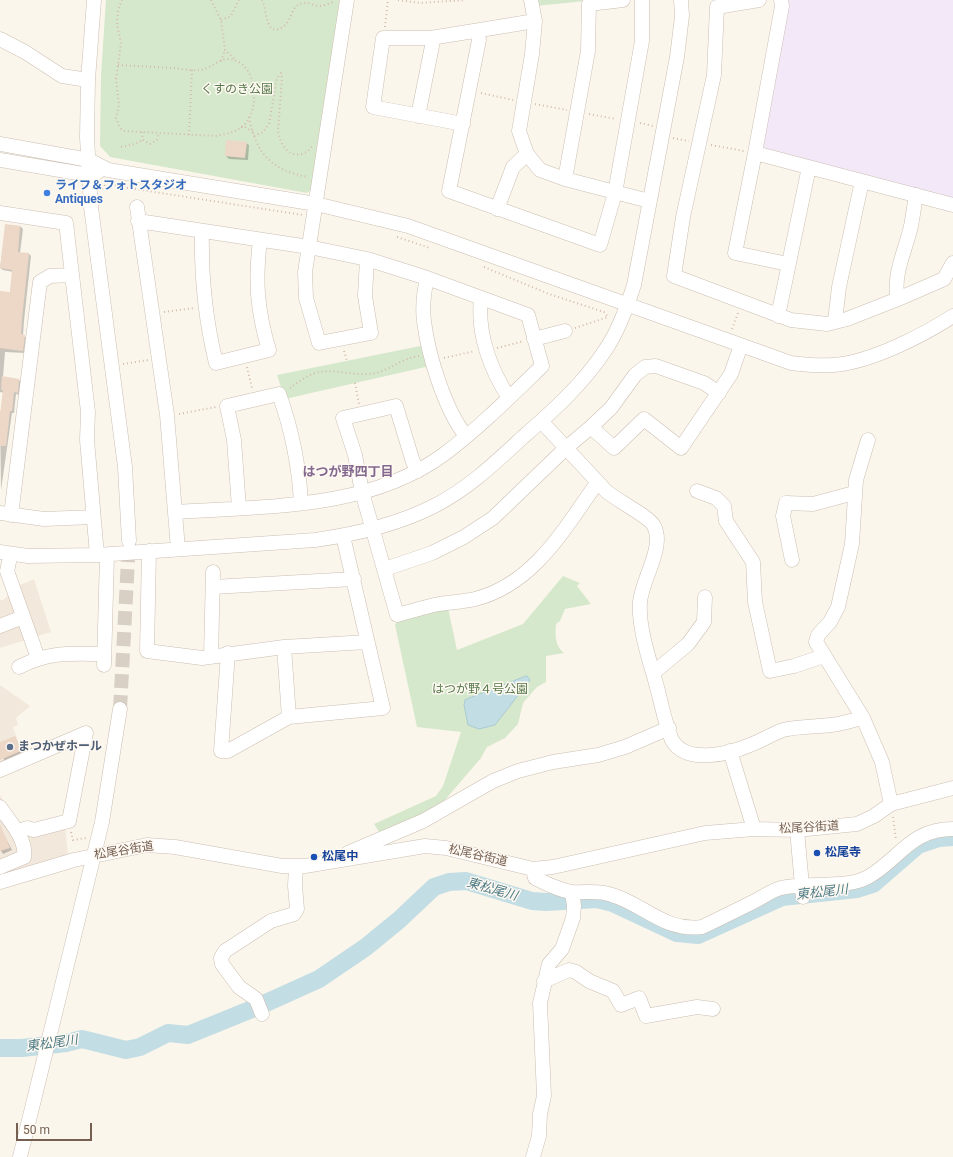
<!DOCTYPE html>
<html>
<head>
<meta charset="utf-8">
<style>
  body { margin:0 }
  #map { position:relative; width:953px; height:1157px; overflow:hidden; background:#fbf6ec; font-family:Roboto,sans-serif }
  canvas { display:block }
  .scale { position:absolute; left:16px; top:1123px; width:76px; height:18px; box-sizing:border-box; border:2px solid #745f51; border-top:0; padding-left:5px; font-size:12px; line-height:14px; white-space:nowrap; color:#745f51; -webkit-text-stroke:3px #fef9f2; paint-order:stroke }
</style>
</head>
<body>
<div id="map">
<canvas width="953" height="1157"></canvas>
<div class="scale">50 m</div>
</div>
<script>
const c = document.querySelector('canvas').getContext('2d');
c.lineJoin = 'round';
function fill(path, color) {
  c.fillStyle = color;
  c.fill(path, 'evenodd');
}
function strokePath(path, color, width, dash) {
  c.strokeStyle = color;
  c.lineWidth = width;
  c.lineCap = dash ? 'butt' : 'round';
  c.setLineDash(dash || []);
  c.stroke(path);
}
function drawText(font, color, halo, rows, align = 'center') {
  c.font = font + ' Roboto,"Noto Sans JP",sans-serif';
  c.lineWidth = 3;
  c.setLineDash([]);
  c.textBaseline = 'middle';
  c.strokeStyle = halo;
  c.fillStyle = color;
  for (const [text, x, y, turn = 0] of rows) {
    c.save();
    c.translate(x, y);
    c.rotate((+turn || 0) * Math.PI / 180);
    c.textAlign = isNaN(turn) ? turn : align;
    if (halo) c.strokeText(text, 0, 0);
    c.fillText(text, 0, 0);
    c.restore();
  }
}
const residential = new Path2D(`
  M 34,579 L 51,632 L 0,648 L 0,600 L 3,600 L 18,586 Z
  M 0,685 L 30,706 L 16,718 L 18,725 L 13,727 L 23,755 L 0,765 Z
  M 0,795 L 26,837 L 65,826 L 68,855 L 0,876 Z`);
const education = new Path2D(`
  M 786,0 L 953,0 L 953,200 L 764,151 L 760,145 Z`);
const green = new Path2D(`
  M 106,0 L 340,0 L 313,189 L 307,193 L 110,157 L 100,146 L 101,75 Z
  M 535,0 L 595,0 L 536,6 Z
  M 425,345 L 430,366 L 285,399 L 277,375 Z
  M 563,576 L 580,583 L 577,586 L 591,604 L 565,609 L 560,621 L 556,624 C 555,635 555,646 564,653 L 546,656 L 546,682 L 537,687 L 523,703 L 518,724 L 505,738 L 487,747 L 481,758 L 444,801 L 440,805 L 381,835 L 374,824 L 436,796 L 443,786 L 461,732 L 417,727 L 395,625 L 398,620 L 448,608 L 457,650 L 523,624 Z`);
const water = new Path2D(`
  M 527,676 L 530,680 L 495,725 L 479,729 L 468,725 L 464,705 L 465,700 Z`);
const shadow = new Path2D(`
  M 246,143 L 249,145 L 248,160 L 229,159 L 226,156 Z
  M 6,225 L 20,226 L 23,229 L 20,253 L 29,254 L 31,256 L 24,321 L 23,336 L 27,338 L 25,353 L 5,352 L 3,377 L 19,380 L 21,382 L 20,395 L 16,394 L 14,413 L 12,413 L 1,490 L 0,415 L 4,393 L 0,392 L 0,292 L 10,293 L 13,272 L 3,270 L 0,268 Z
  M 15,737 L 23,754 L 5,761 L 0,753 L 0,743 Z
  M 5,837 L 12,850 L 3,854 L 0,849 L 0,839 Z`);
const river = new Path2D(`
  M 0,1048 L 22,1048 L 66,1043 L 82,1039 L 126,1050 L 140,1047 L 168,1033 L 188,1035 L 257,1007 L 319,979 L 366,947 L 399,920 L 434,887 L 449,882 L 466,881 L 532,901 L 546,902 L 597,899 L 613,903 L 677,933 L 698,935 L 782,897 L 857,889 L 873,884 L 918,845 L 939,838 L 953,837`);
const building = new Path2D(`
  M 226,140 L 247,142 L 245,158 L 225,156 Z
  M 5,224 L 20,226 L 18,252 L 29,253 L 22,318 L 21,334 L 25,335 L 23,351 L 0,348 L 0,291 L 10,292 L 12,270 L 0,268 Z
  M 2,376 L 19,379 L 18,393 L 14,392 L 12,411 L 10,411 L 6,446 L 0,446 L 0,414 L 3,390 L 1,390 Z
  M 15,736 L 21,751 L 0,760 L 0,742 Z
  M 0,824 L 10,848 L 0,851 Z`);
const minorTunnel = new Path2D(`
  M 120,709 L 129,541`);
const path = new Path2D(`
  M 211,0 L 221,20 L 225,50 L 236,60
  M 262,0 C 267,8 265,37 281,28 C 292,23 290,8 300,4 C 306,1 312,5 318,6 C 323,6 328,4 333,2
  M 398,0 L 420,3 L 465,0
  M 221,20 L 231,16 L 239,0
  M 385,27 L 388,0
  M 221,61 L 225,50
  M 118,65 C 136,66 155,67 173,68 C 182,69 192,71 201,70 C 211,68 220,58 229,59 C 257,62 260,105 246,123 C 238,132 227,134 215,136 L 124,131 L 120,128 L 116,118 L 119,105 L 116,79 L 121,43 L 117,25 L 118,10 L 122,0
  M 481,93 L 513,100
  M 535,104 L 567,110
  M 589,114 L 616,119
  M 249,117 C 256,153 270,170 308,177
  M 640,123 L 653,126
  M 241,127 L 245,127 L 253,132
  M 142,132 L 143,140 L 150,144 L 157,140 L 159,133
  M 189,135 L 192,70
  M 254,136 L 263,132 L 269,124 L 277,78 L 281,73 L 282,77 L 278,131 C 280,143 287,157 301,154 C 306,153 310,150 312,146
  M 673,138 L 689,141
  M 711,145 L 744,151
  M 121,147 L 135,144 L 142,140
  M 112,183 L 119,187 L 135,189 L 303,215
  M 102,189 L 108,181
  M 397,237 L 430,248
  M 484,267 L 549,294 L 604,312 L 608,317
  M 164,312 L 195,308
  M 575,328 L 608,317
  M 732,329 L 738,313
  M 497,348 L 524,341
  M 344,351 L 347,361
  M 444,358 L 475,351
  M 123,364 L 148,360
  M 247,367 L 252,388
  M 355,383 L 359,404
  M 290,388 C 298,382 308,374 320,372 C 338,369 357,377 376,373 C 391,369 403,358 419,356
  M 179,414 L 216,407
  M 893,817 L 896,840
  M 71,832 L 73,840 L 86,838`);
const minor = new Path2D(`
  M 94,0 L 88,80 L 87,137 L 91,207 L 125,467 L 129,541
  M 347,0 L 305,272 L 306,298 L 319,343 L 371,333 L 365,296 L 367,259
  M 531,0 L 535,21 L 532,54 L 519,131 L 527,154 L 540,170 L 565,179 L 649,201
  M 759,0 L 717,7 L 714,75 L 683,217 L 674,276 L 791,320 L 827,324 L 847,319 L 898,299 L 944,279 L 953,263
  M 781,0 L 782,6 L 755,153 L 953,205
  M 478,31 L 479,40 L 449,191 L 600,245 L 615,193 L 642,41 L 642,0
  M 0,39 L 25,52 L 62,76 L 88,80
  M 418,116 L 432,46 L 431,38
  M 463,124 L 373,107 L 383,38 L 431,38 L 535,21
  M 0,144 L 89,160 L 108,170 L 316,204 L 408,226 L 791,363 C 806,365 819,366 834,365 C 871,362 922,336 953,316
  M 755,153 L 735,253 L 788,264
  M 0,160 L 89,175 L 98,172
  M 565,179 L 588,51 L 589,4 L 623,0
  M 137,207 L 167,415 L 178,549
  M 497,209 L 513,167 L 527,154
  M 0,213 L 66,223 L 88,412 L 87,440 L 97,555
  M 138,221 L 309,247 L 367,259 L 427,278 L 528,315 L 542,366 C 510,397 478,429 443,455 C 367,510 265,506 176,512
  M 202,231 C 201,276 205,318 216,363 L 269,350 C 257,310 255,282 260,240
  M 427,278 C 424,292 422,307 424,321 C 428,355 445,410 466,436
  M 481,299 C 477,333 490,369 509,398
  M 898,299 C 892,276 906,249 911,226 C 913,216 914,206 916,195
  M 778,316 L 809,167
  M 835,321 L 839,287 L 862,181
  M 534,339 L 565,331
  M 541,421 L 606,491 C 616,500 650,517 654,526 C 665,547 642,579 640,602 C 638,627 650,662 657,687 C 661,702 666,727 672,740 C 686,765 729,754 750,745 C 761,741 772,734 783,730 C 799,726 815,727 831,725 C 842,724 853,720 863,718 L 882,762 L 891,804
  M 591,427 L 614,448 L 644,419 L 681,448 L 731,374 L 741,345
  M 418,471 L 413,462 L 396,406 L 343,418 L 355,455 L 362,492 L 397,615 C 411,611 425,607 439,604 C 451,602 463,602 475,599 C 534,584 564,529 597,483
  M 697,491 L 716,498 L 724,506 L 726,521 L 753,562 L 755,602 L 770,671 L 794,666 L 824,656
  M 239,508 L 234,440 L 227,406 L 279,394 C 292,430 299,465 301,503
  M 0,513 L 44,519 L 93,517
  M 11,515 L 40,282 L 50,276 L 72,275
  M 149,551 L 147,651 L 202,658 L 284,647 L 367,642
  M 0,552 L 28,556 L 97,555 L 315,540 C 357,534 397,525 434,506 C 468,489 496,462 523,437 C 553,411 584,383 606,349 C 619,330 627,307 634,285 L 677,57 L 682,16 L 681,0
  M 792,560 L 783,516 L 786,503 L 813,504 L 854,493
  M 9,562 L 7,571 L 38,658
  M 385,569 L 432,553 L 464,537 L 493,518 L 566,448 L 591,427 L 611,408 L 635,375 L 645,367 L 656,366 L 704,383 L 719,393
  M 213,587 L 354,579
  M 0,626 L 23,617
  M 284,647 L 289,717
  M 228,653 L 221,751 L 228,751 L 289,717 L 383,708 L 343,536
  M 211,656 L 213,572
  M 104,665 L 107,555
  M 19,667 C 51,651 70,654 104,654
  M 653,673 L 688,644 L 704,622 L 705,597
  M 863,718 L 816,642 L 818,635 L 830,622 L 838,607 L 852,544 L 856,480 L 868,440
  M 730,751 L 754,829
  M 0,770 L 86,733 L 69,821 L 34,830 L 27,828 L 17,832
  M 0,807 C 9,821 27,839 24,857 L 0,867
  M 797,830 L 803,897
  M 348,853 L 423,821 L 493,781 L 518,771 L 553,762 L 598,755 L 625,747 L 669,728
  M 533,869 L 535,878 C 547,884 559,890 572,892 C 586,893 599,890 612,895 C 645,905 665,932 702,927 C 721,918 739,909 757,900 C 764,896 773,890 781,888 C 807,882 847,889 868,877 C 900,859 910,829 953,829
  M 0,882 L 74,860 L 147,845 L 175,847 L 282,866 L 305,866 L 425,846 L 446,848 L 533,869 L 553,867 L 705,833 L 754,829 L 797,830 L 857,824 L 874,816 L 891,804 L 953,788
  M 544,981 L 569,970 L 576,972 L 589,981 L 613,991 L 621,1005 L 639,998 L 646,1016 L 697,1007 L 713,1009
  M 262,1014 L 256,999 L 239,987 L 222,964 L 221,958 L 225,951 L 271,921 L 294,914 L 297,909 L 295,886 L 296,866
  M 20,1157 L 102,822 L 120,709
  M 533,1157 L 539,1136 L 540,1114 L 544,1096 L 540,1003 L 549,964 L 562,949 L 573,918 L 574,906 L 572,892`);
const markers = [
  [47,193,4,"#3f7fe0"],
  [10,747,4,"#5c6f8a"],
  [817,853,4,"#1a4fb4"],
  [314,857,4,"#1a4fb4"]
];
const parkNames = [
  ["くすのき公園",237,90],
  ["はつが野４号公園",480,690]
];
const shopNames = [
  ["ライフ＆フォトスタジオ",55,186],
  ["Antiques",55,200]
];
const serviceNames = [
  ["まつかぜホール",18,747]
];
const streetNames = [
  ["松尾谷街道",809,828,-3],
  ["松尾谷街道",124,851,-9],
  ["松尾谷街道",478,856,13]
];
const transitNames = [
  ["松尾寺",825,853],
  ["松尾中",322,857]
];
const neighbourhoodNames = [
  ["はつが野四丁目",348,473]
];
const waterNames = [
  ["東松尾川",492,890,16],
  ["東松尾川",822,893,-6],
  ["東松尾川",52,1044,-8]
];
fill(residential, '#f2e8db');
fill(education, '#f2e8f8');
fill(green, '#d6e8cb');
fill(water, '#c2dde3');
strokePath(water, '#a9ccd4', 1);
fill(shadow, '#0003');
strokePath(river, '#c2dde3', 18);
fill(building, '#edd7c6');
strokePath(minorTunnel, '#d9d0c5', 14, [14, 7]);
strokePath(minor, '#ccbeb2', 15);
strokePath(path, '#d3bba9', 2, [1, 3]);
strokePath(minor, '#fff', 14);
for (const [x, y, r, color] of markers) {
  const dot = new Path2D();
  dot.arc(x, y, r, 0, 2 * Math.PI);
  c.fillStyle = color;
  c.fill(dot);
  strokePath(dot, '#fef9f2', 1.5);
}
drawText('12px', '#56784a', '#fef9f2', parkNames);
drawText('bold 12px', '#366cbe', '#fef9f2', shopNames, 'left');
drawText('bold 12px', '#4e5e75', '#fef9f2', serviceNames, 'left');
drawText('12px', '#745f51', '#fef9f2', streetNames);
drawText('bold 12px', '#164399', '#fef9f2', transitNames, 'left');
drawText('bold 13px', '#84698f', '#fef9f2', neighbourhoodNames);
drawText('italic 13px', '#4c7a85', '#fef9f2', waterNames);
</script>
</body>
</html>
